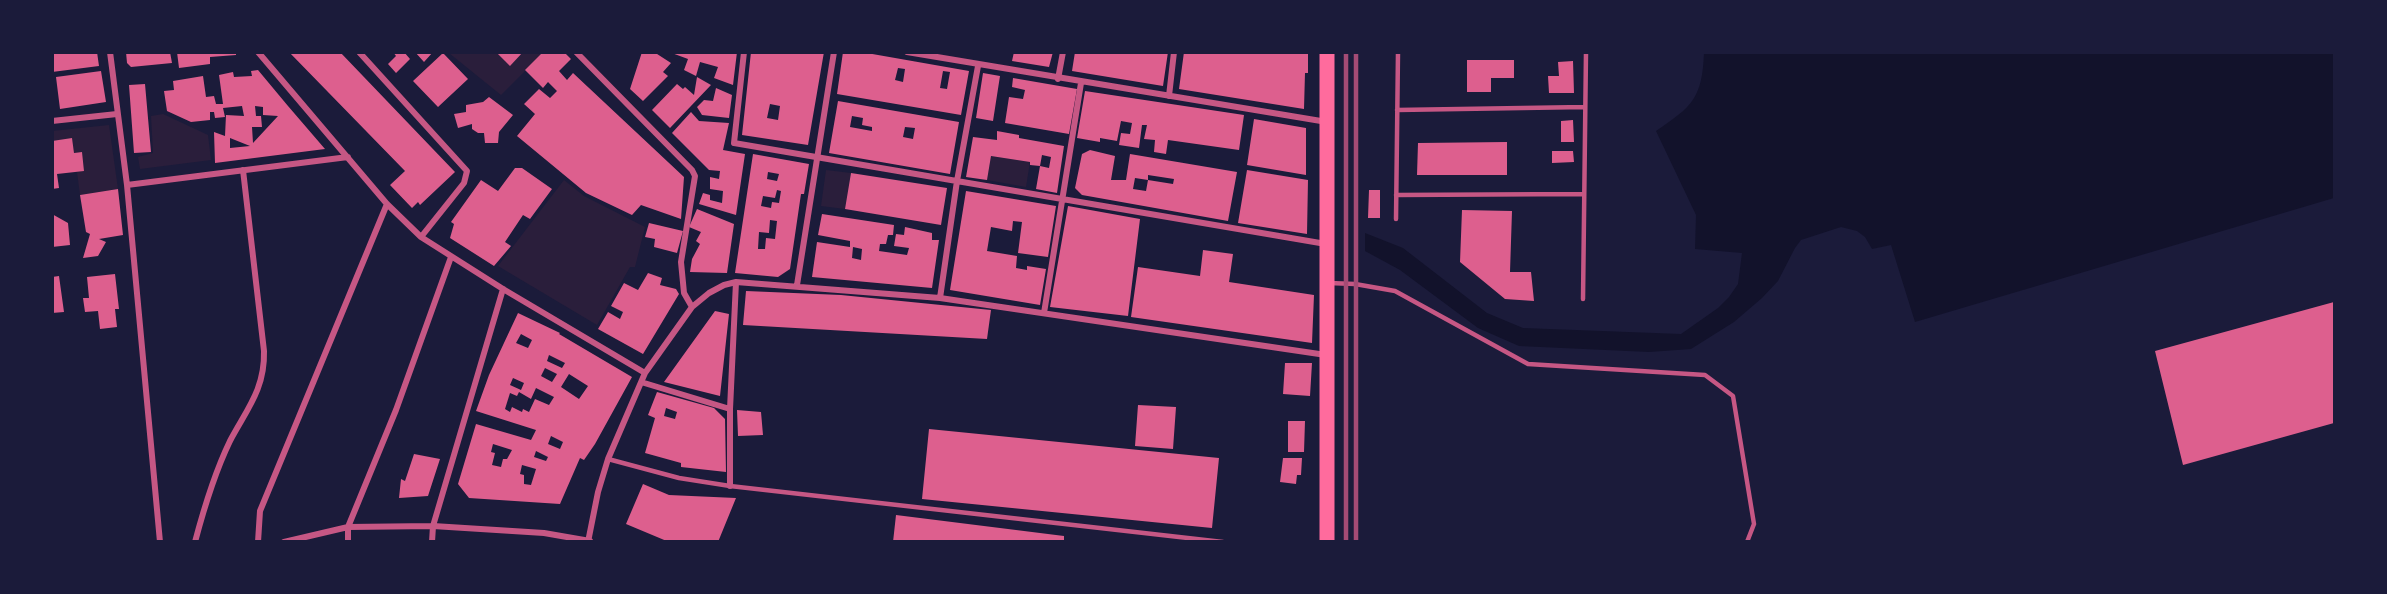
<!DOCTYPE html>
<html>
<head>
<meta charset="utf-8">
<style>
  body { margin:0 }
  #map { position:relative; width:2387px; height:594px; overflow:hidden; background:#1b1b3a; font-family:"IBM Plex Serif",serif }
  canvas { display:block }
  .frame { position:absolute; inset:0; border:54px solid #1b1b3a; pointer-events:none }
</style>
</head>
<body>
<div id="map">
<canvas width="2387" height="594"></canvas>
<div class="frame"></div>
</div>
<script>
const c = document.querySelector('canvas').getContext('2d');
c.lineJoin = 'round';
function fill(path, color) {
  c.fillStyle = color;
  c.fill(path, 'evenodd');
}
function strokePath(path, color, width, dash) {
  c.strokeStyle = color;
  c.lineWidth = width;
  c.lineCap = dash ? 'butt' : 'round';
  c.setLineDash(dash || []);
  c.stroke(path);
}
const green = new Path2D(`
  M 449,53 L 543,53 L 501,95 Z
  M 163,114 L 208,135 L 211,160 L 140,169 L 138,157 L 153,153 L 151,116 Z
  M 109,125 L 118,189 L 80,195 L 77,172 L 84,170 L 82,152 L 74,153 L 72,138 L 53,141 L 52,131 Z
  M 991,156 L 1030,162 L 1026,187 L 987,180 Z
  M 826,170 L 851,173 L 845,209 L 821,206 Z
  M 564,180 L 584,196 L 645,227 L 635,267 L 630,267 L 597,325 L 498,266 Z`);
const water = new Path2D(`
  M 1704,53 L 2334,53 L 2334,198 L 1915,322 L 1891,245 L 1872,249 L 1865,237 L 1857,231 L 1841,227 L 1801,240 L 1795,248 L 1778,281 L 1762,298 L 1734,322 L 1691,349 L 1649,352 L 1519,346 L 1478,328 L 1400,270 L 1365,251 L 1365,233 L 1403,248 L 1487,313 L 1523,328 L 1681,334 L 1718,308 L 1729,297 L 1738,284 L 1742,253 L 1695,249 L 1696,215 L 1656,131 C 1693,106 1702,98 1704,53 Z`);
const building = new Path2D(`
  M 52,52 L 97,52 L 99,66 L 52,72 Z
  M 126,52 L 170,52 L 172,63 L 131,67 L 127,63 Z
  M 177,52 L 236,52 L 236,55 L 210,57 L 210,64 L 179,68 Z
  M 289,52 L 340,52 L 455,172 L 420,205 L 418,202 L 412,208 L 390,185 L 405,171 Z
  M 393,52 L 404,52 L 410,59 L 396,73 L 388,64 L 396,56 Z
  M 415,52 L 433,52 L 424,62 Z
  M 496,52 L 523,52 L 510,66 Z
  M 543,52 L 564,52 L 571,59 L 559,71 L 567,80 L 573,73 L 684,177 L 681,219 L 641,205 L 632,215 L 586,193 L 517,136 L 535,114 L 524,104 L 539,89 L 550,98 L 557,91 L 548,82 L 543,88 L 525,70 Z
  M 642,52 L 654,52 L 671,63 L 663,72 L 668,76 L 643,101 L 630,89 Z
  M 669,52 L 737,52 L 733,85 L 714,78 L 718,67 L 700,62 L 696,76 L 684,70 L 688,59 Z
  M 751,52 L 824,52 L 808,145 L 742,135 ZM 770,104 L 780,106 L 778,120 L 767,118 Z
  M 843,52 L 861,52 L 969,71 L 961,115 L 837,94 ZM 898,68 L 905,69 L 903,82 L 895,80 ZM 943,71 L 950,72 L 947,89 L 940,88 Z
  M 1014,52 L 1053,52 L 1049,67 L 1012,61 Z
  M 1075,52 L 1168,52 L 1163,86 L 1072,71 Z
  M 1184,52 L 1308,52 L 1308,73 L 1305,73 L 1304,109 L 1179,89 Z
  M 443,53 L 468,79 L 438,107 L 413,81 Z
  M 1467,60 L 1514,60 L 1514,78 L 1491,78 L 1491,92 L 1467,92 Z
  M 1573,61 L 1574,93 L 1549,93 L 1548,76 L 1559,76 L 1558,62 Z
  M 258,70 L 288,106 L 325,149 L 215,163 L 214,132 L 225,136 L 226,115 L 244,116 L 242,106 L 223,108 L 225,117 L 215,118 L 214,112 L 210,112 L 210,120 L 191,122 L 167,111 L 164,91 L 174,90 L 173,81 L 203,76 L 206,97 L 214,96 L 216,104 L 223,104 L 219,75 L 233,72 L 234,77 L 252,76 L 251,71 ZM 255,106 L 263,107 L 263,115 L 278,116 L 253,143 L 252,127 L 262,127 L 261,116 L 256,116 ZM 230,138 L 250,146 L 230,148 Z
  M 101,71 L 106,102 L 60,109 L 56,77 Z
  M 983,73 L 1000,76 L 993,121 L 976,118 Z
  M 697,77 L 711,85 L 670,128 L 652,110 L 677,84 L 683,89 L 685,87 L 694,95 Z
  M 1013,78 L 1077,89 L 1069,134 L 1005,123 L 1009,97 L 1023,99 L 1025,90 L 1012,87 Z
  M 145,84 L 151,152 L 134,153 L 129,85 Z
  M 716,88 L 732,95 L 729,118 L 702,115 L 697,107 L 704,100 L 713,101 Z
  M 1085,91 L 1244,115 L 1239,150 L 1168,140 L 1166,154 L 1154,152 L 1155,140 L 1144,139 L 1147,125 L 1142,125 L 1139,148 L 1119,145 L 1121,133 L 1130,134 L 1132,123 L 1121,121 L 1117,141 L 1100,138 L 1100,142 L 1077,138 Z
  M 489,97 L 513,115 L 499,132 L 498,143 L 485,143 L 484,133 L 478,133 L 472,129 L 472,124 L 458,128 L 454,114 L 466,112 L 466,105 L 483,102 Z
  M 838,101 L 959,122 L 950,174 L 829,153 ZM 852,116 L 863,118 L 862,125 L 872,127 L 872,131 L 850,127 ZM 905,127 L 915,128 L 913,139 L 903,137 Z
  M 691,112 L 699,121 L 729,123 L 723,150 L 745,154 L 736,215 L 699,204 L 703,193 L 710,195 L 710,200 L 722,203 L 723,191 L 710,189 L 710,177 L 719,179 L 720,171 L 709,170 L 672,133 Z
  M 1254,119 L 1306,128 L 1306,175 L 1247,165 Z
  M 1573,120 L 1574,142 L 1561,142 L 1561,121 Z
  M 997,131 L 1019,135 L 1019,138 L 1064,146 L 1057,193 L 1036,189 L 1040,166 L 1049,168 L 1051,157 L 1042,155 L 1040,166 L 1030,165 L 1030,162 L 991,156 L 987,180 L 966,177 L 973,137 L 997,140 Z
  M 72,138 L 74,153 L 82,152 L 84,171 L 57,174 L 59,188 L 52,189 L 52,141 Z
  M 1507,142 L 1507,175 L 1417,175 L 1418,143 Z
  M 1090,150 L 1115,156 L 1111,180 L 1126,180 L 1130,154 L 1237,172 L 1228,221 L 1082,195 L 1075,188 L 1082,154 ZM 1148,175 L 1174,179 L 1173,184 L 1148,180 L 1146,191 L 1133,189 L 1135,178 L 1148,180 Z
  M 1552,151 L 1573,151 L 1574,162 L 1552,163 Z
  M 753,154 L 809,164 L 804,194 L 801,194 L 790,269 L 778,277 L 735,273 ZM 768,172 L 779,174 L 777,181 L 767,179 ZM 777,190 L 781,191 L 779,203 L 772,202 L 771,208 L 761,206 L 763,196 L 775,198 ZM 770,220 L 777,221 L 775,239 L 766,238 L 765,249 L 758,249 L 759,232 L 769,233 Z
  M 515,168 L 522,168 L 552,189 L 530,219 L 523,215 L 505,242 L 511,246 L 494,266 L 450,238 L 454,224 L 451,222 L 481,180 L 498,191 Z
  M 1247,170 L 1308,180 L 1307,234 L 1238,223 Z
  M 851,173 L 947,188 L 941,225 L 845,209 Z
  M 118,189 L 123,235 L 99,239 L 106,242 L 98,256 L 83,258 L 90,234 L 86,232 L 80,195 Z
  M 1369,190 L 1380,190 L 1380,218 L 1368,218 Z
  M 966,191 L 1056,206 L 1048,257 L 1018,253 L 1022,222 L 1013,221 L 1012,231 L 991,227 L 987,251 L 1017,256 L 1016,268 L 1027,270 L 1027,266 L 1046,269 L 1040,305 L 950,290 Z
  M 1068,206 L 1140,219 L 1128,316 L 1050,307 Z
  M 697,209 L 734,224 L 727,273 L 690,272 L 692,259 L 700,244 L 696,241 L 701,232 L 689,227 Z
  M 1462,210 L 1512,211 L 1510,272 L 1531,272 L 1534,301 L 1505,299 L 1460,262 Z
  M 52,214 L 68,223 L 70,245 L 52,247 Z
  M 822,214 L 894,225 L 893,235 L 888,235 L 886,244 L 880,244 L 879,251 L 907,255 L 909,248 L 894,246 L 896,234 L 904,235 L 905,227 L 932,233 L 932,240 L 939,240 L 932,288 L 812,277 L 817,242 L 850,247 L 850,241 L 818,235 ZM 853,247 L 862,249 L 861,260 L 852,258 Z
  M 649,223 L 683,231 L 677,253 L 654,247 L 655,239 L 645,237 Z
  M 1203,250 L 1233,254 L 1229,282 L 1314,295 L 1312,343 L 1131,317 L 1138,267 L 1200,276 Z
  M 648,273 L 662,278 L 660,285 L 676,289 L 679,294 L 643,354 L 598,329 L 608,312 L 620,319 L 623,312 L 611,306 L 624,283 L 638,290 Z
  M 115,274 L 119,309 L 115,309 L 117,327 L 100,329 L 98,311 L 85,312 L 83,298 L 89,298 L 87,277 Z
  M 59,276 L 64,312 L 52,313 L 52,277 Z
  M 746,291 L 841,295 L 991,310 L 987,339 L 743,325 Z
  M 2334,302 L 2334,423 L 2183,465 L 2155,351 Z
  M 715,311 L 729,314 L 720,396 L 664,382 Z
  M 518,313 L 560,333 L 559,334 L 632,377 L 595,444 L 584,460 L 580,458 L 560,504 L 469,498 L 458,484 L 476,424 L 531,440 L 536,430 L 476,411 L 489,375 ZM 521,334 L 532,340 L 528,348 L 516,343 ZM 549,355 L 565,363 L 562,368 L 547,361 ZM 545,368 L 557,374 L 552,382 L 541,376 ZM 569,374 L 588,386 L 579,399 L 561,387 ZM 513,378 L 524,383 L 521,390 L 510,385 ZM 536,388 L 554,397 L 549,405 L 535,399 L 529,412 L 523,409 L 522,412 L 512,407 L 510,412 L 505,409 L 510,393 L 517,396 L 519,392 L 531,399 ZM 551,436 L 563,442 L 560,449 L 548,444 ZM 493,444 L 512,450 L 507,459 L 503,459 L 501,467 L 492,465 L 495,453 L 491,452 ZM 536,451 L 548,457 L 546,461 L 534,457 ZM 522,465 L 536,469 L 531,485 L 524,484 L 524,475 L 520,474 Z
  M 1285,363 L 1312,363 L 1310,396 L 1283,394 Z
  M 657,392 L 714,408 L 725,419 L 726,472 L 681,467 L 681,463 L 645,453 L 655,418 L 648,415 ZM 666,408 L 677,412 L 675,419 L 664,416 Z
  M 1138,405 L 1176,407 L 1173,449 L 1135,446 Z
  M 737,410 L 761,412 L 763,435 L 738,436 Z
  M 1288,421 L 1305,421 L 1304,452 L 1288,452 Z
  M 929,429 L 1219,458 L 1212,528 L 922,499 Z
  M 414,454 L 440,459 L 428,496 L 399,498 L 401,479 L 405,481 Z
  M 1283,458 L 1302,458 L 1301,475 L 1297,475 L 1296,484 L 1280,482 Z
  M 643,484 L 669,495 L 736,498 L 718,542 L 669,542 L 626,524 Z
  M 896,515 L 1064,536 L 1064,542 L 893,542 Z`);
const service = new Path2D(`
  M 1397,110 L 1585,107
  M 1396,195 L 1584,194
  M 1396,219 L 1398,52
  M 1329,283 L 1355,284 L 1395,291 L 1528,364 L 1705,375 L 1733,396 L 1754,524 L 1747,542
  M 1583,299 L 1586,52
  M 608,459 L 679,478 L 730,486 L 1223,542`);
const minor = new Path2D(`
  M 110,52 L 127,185 L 160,542
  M 258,52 L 387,204 L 421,237 L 503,289 L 645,373
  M 359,52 L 467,171 L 464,183 L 421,237
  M 576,52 L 692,170 L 695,176 L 681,262 L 684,293 L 692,307
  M 744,52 L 734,143 L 1326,244
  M 907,52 L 1327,122
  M 1058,79 L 1063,52
  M 1169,96 L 1174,52
  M 52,121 L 117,114
  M 127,185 L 348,157
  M 797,285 L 834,52
  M 940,298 L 957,181 L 978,66
  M 1044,313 L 1081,83
  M 641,382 L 730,409
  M 730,486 L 730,409 L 736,282
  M 195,542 C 204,508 215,472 230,441 C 247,409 265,389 264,351 L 243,170
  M 258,542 L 260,511 L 387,204
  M 284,542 L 348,527 L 433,526 L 544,533 L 590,541
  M 348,542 L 348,527 L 396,410 L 451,257
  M 432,542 L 433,526 L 503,289
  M 588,542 L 598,492 L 608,459 L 645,373 L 692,307 L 709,293 L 724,285 L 736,282 L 940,298 L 1326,355`);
const primary = new Path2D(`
  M 1327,542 L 1327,52`);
const rail = new Path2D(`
  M 1356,52 L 1356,542
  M 1346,542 L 1346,52`);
fill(green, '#2a1e3b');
fill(water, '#12122b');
fill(building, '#dd5f8e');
strokePath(service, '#c65784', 4.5);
strokePath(minor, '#c65784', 6);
strokePath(primary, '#ff6b9d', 15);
strokePath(rail, '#a44b75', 4.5);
</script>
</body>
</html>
